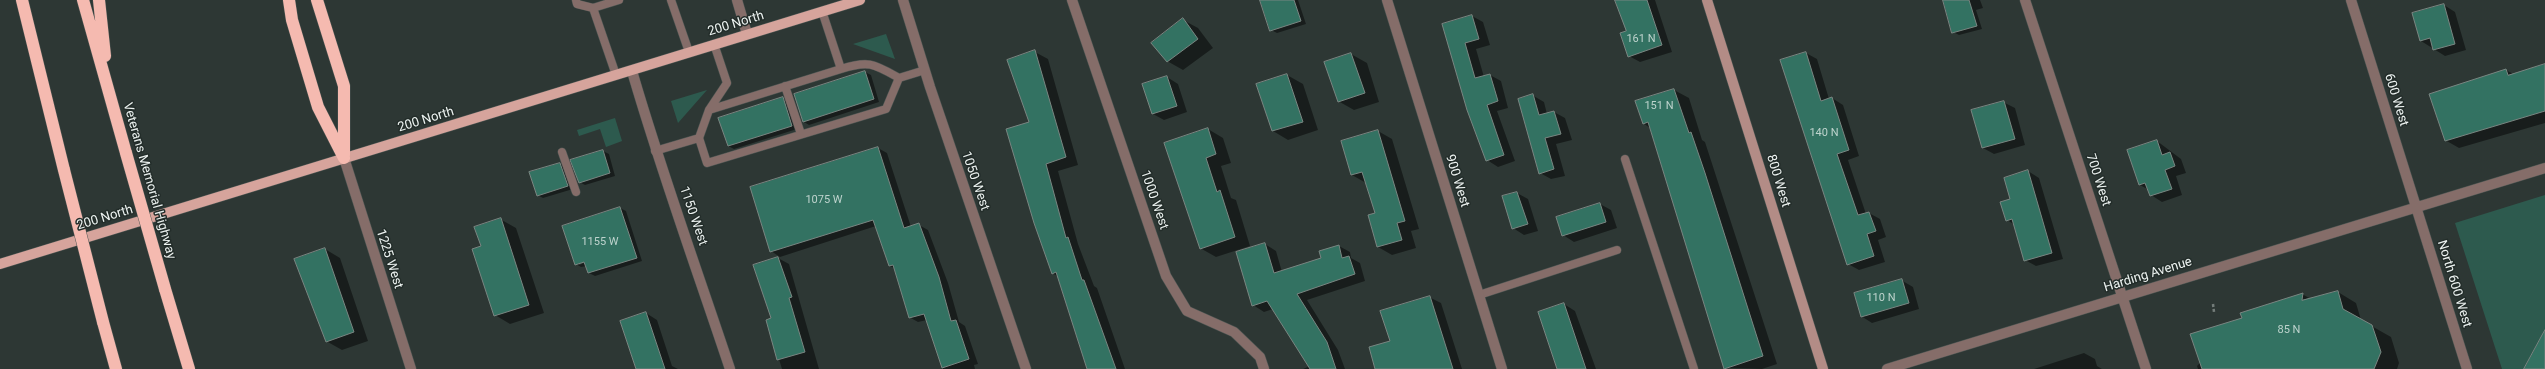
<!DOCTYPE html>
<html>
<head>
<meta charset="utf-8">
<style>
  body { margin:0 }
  canvas { display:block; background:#2d3734 }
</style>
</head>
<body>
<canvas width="2545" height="369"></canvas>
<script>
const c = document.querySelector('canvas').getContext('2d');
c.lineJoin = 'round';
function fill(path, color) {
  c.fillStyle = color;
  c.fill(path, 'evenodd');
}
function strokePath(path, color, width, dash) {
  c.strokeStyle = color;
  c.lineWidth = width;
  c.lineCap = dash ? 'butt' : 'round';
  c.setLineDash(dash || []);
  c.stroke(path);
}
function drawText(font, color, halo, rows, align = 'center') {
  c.font = font + ' Roboto,sans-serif';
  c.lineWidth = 3;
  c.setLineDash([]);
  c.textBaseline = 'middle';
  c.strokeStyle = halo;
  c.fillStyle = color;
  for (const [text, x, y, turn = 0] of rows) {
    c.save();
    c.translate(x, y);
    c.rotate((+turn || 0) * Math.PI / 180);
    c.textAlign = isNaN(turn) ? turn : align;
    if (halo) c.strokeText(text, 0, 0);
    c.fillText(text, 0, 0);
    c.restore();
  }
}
const green = new Path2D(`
  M 886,34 L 895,59 L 853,44 Z
  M 707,90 L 678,123 L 671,101 Z
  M 615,118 L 622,141 L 606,147 L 600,129 L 579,136 L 577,130 Z
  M 2545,195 L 2545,330 L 2524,369 L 2502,369 L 2455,223 Z`);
const shadow = new Path2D(`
  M 1261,0 L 1298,0 L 1306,24 L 1277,33 L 1271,30 Z
  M 1617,0 L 1655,0 L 1672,52 L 1640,62 L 1629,56 L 1627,32 Z
  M 1944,0 L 1980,0 L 1983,8 L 1976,10 L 1982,29 L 1959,35 L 1953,32 Z
  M 2444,5 L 2455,12 L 2466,50 L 2445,56 L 2421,41 L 2414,14 Z
  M 1472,16 L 1483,22 L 1490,45 L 1476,49 L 1484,77 L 1490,75 L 1501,81 L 1508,108 L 1497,111 L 1515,161 L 1498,167 L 1487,160 L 1443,25 Z
  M 1183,20 L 1198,28 L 1213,48 L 1183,70 L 1167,61 Z
  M 1035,52 L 1048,59 L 1078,165 L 1058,171 L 1078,244 L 1094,286 L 1097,288 L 1125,369 L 1087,369 L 1059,277 L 1052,273 L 1030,123 Z
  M 1806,53 L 1817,59 L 1829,99 L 1832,98 L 1843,105 L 1859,156 L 1848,160 L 1866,214 L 1869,213 L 1880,219 L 1886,237 L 1878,240 L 1885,262 L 1859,270 L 1848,264 Z
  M 1351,54 L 1367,63 L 1379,102 L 1354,110 L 1338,101 Z
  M 2545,65 L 2545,123 L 2459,148 L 2445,140 L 2506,70 L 2513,74 Z
  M 865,72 L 871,75 L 879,102 L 809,125 L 804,122 Z
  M 1287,75 L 1303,84 L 1318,130 L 1288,140 L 1273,131 Z
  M 1167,77 L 1178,84 L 1187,112 L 1164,120 L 1153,114 Z
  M 1674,90 L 1689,98 L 1702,140 L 1705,142 L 1777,364 L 1762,369 L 1725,368 L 1650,128 L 1643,123 L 1637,102 Z
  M 1532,95 L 1544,102 L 1547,114 L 1554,112 L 1565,118 L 1572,140 L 1556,144 L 1565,176 L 1551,179 L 1540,173 Z
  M 783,99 L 788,102 L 797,129 L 734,149 L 728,146 Z
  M 2003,102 L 2015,108 L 2025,145 L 1994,154 L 1983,148 L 1972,111 Z
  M 1208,129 L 1223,138 L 1231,163 L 1221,166 L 1231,198 L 1236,200 L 1250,246 L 1216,257 L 1200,248 Z
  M 1378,131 L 1392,139 L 1419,229 L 1411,231 L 1416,248 L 1392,255 L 1378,247 L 1376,214 L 1366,183 L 1352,175 Z
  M 2157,141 L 2181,159 L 2186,173 L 2176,176 L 2182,195 L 2162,202 L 2151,195 L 2149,190 L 2140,185 Z
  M 878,148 L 887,153 L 911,227 L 919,225 L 928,230 L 948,283 L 959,322 L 965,326 L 978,364 L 974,365 L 975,369 L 943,369 L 927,320 L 918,322 L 909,317 L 896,269 L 890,266 L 876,226 L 780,257 L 771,251 Z
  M 603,151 L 609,154 L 615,176 L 585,185 L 579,182 Z
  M 560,164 L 565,167 L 573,189 L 543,198 L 537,195 Z
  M 2028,171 L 2039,178 L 2063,259 L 2036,266 L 2025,260 L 2015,225 L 2007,220 L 2011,199 Z
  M 1517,193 L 1528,199 L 1538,231 L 1524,235 L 1513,228 Z
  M 1600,204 L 1611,210 L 1617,228 L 1574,242 L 1563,235 Z
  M 620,208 L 626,211 L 642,261 L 595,276 L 589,273 L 587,266 L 581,267 L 576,264 ZM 589,261 L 579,265 L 579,263 Z
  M 500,219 L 516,228 L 544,313 L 510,324 L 495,315 L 482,247 Z
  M 1265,244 L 1276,251 L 1282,272 L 1322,258 L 1339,246 L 1350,252 L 1351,258 L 1360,263 L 1365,281 L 1307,300 L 1338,350 L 1345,369 L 1303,369 L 1310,366 L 1273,309 L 1264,312 L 1253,305 Z
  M 325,249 L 340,258 L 368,341 L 342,350 L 326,341 L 295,260 Z
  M 778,258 L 789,264 L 819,369 L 782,369 L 767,320 L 772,319 Z
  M 1901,280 L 1913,287 L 1919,309 L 1872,323 L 1861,316 Z
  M 2338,292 L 2356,303 L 2361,320 L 2391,337 L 2399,363 L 2397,369 L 2198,369 L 2197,366 L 2243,319 L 2302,294 L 2311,299 Z
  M 1429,297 L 1441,303 L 1462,369 L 1376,369 L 1391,342 Z
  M 1564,304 L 1575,311 L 1596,369 L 1558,369 Z
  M 646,313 L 657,320 L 672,366 L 678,369 L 637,369 Z
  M 2084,353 L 2095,359 L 2097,366 L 2102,369 L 2034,369 Z`);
const building = new Path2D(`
  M 1260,0 L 1294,0 L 1301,21 L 1270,31 Z
  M 1615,0 L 1647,0 L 1662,45 L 1628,57 L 1620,33 L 1626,31 Z
  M 1943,0 L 1969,0 L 1977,26 L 1952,33 Z
  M 2444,4 L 2455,44 L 2433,50 L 2430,38 L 2420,41 L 2412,13 Z
  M 1472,15 L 1479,39 L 1465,43 L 1475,78 L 1490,74 L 1498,101 L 1487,105 L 1504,155 L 1486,161 L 1467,110 L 1442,24 Z
  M 1183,18 L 1198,39 L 1167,62 L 1151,43 Z
  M 1035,50 L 1066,157 L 1046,164 L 1066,238 L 1068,237 L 1082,280 L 1084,280 L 1116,369 L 1087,369 L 1056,272 L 1052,274 L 1034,223 L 1006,129 L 1029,122 L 1007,60 Z
  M 1806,52 L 1821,101 L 1832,97 L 1849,150 L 1837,154 L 1858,215 L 1869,212 L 1876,231 L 1867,234 L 1874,256 L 1847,265 L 1780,60 Z
  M 1351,53 L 1365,93 L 1338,102 L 1324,62 Z
  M 2545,64 L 2545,111 L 2445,141 L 2429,94 L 2506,69 L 2508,75 Z
  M 865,71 L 874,99 L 803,122 L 794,94 Z
  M 1287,74 L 1303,122 L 1272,131 L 1256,84 Z
  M 1167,76 L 1177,106 L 1152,114 L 1142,84 Z
  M 1674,89 L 1689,133 L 1691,132 L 1705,173 L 1763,356 L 1724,369 L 1648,122 L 1643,124 L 1635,101 Z
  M 1533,94 L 1539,115 L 1554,111 L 1561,134 L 1545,138 L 1554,169 L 1539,174 L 1518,99 Z
  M 783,97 L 792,126 L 728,146 L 718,118 Z
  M 2004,101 L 2015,139 L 1982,148 L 1971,110 Z
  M 1208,128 L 1216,154 L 1206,158 L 1217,192 L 1220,190 L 1235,237 L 1200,249 L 1164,143 Z
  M 1378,130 L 1405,221 L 1397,223 L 1402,240 L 1377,247 L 1368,215 L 1375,213 L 1362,172 L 1351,175 L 1341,141 Z
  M 2157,140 L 2162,155 L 2170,152 L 2175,166 L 2165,170 L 2172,189 L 2150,196 L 2145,183 L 2139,185 L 2127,150 Z
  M 878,147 L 904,228 L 919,223 L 939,277 L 951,321 L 956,320 L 969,359 L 942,368 L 924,314 L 909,318 L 893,265 L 889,266 L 873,220 L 770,252 L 750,187 Z
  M 603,150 L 610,173 L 579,183 L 570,160 Z
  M 560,163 L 568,186 L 537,196 L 529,172 Z
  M 2028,170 L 2052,253 L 2024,261 L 2012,219 L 2006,221 L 2000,202 L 2010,199 L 2004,178 Z
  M 1517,192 L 1528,224 L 1512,229 L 1502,196 Z
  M 1600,203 L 1606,222 L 1562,236 L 1556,217 Z
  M 620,207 L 637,258 L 588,273 L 584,262 L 575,265 L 562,226 Z
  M 501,218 L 529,305 L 494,316 L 472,249 L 481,246 L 474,227 Z
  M 1265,243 L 1274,273 L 1321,258 L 1319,251 L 1339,245 L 1342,258 L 1349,256 L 1355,274 L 1297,294 L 1327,342 L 1336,369 L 1310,369 L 1267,301 L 1252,306 L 1236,252 Z
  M 325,248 L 354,332 L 326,342 L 294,259 Z
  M 778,257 L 792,297 L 789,298 L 805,352 L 777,360 L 766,320 L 771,318 L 753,265 Z
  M 1902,279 L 1909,303 L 1861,317 L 1854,293 Z
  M 2338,291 L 2343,309 L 2372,325 L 2381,352 L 2374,369 L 2202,369 L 2190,334 L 2242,318 L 2240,313 L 2303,293 L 2302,300 Z
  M 1430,296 L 1453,369 L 1375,369 L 1369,347 L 1390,341 L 1380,311 Z
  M 1564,303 L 1586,369 L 1557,369 L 1538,312 Z
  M 646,312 L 665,369 L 636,369 L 620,321 Z
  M 2545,330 L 2545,369 L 2524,369 Z`);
const path = new Path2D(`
  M 2213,304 L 2214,312`);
const lane = new Path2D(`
  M 576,0 L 577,4 L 593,8 L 616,75
  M 671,0 L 689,52
  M 593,8 L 619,0
  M 822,11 L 841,69 C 869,60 874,64 899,78 L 925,70
  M 714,44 L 727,83 L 709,110 L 699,138 L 707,163 L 886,109 L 899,78
  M 785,86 L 801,134
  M 709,110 L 841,69
  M 655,151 L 699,138
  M 562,152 L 576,192
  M 1625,159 L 1694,369
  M 1479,295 L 1617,250`);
const street = new Path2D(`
  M 737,0 L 747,34
  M 903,0 L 930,87 L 1026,369
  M 1072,0 L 1166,276 L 1187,311 L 1234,332 L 1260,357 L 1264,369
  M 1387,0 L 1502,369
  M 2025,0 L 2146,369
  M 2351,0 L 2467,369
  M 632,71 C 661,171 697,270 730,369
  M 344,158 L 411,369
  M 1887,369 L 2545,168`);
const secondary = new Path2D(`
  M 1707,0 L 1823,369`);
const primary = new Path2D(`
  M 0,264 L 860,0`);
const highway = new Path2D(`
  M 22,0 L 64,170
  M 83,0 L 126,153
  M 99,0 L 105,56
  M 289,0 L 292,20 L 318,107 L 344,158
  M 317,0 L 344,86 L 344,155
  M 165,289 L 189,369
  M 103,322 L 116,369`);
const highwayBridge = new Path2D(`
  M 126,153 L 165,289
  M 64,170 L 103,322`);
const numberNames = [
  ["161 N",1641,39],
  ["151 N",1659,106],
  ["140 N",1824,133],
  ["1075 W",824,200],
  ["1155 W",600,242],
  ["110 N",1881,298],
  ["85 N",2289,330]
];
const streetNames = [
  ["200 North",736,24,-17],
  ["600 West",2396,100,73],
  ["200 North",426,120,-17],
  ["700 West",2098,180,72],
  ["Veterans Memorial Highway",149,181,74],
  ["1050 West",975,181,71],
  ["900 West",1457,181,73],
  ["800 West",1778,181,73],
  ["1000 West",1154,200,71],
  ["1150 West",693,216,71],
  ["200 North",105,218,-17],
  ["1225 West",389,259,72],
  ["Harding Avenue",2148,275,-17],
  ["North 600 West",2454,284,73]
];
fill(green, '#2d5a4e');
fill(shadow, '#0007');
fill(building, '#337262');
strokePath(building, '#798581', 1);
strokePath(lane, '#4c5552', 9);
strokePath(street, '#4c5552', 11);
strokePath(secondary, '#4c5552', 11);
strokePath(primary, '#4c5552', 11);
strokePath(highway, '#4c5552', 13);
strokePath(path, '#737c79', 2.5, [3, 2]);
strokePath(lane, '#856d69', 8);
strokePath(street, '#856d69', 10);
strokePath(secondary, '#b38c86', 10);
strokePath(primary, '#d6a49c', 10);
strokePath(highway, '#f5bab0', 12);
strokePath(highwayBridge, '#4c5552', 13, []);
strokePath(highwayBridge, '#f5bab0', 12);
drawText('11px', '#bed3cd', null, numberNames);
drawText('13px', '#edf3f1', '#232d2a', streetNames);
</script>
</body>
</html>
